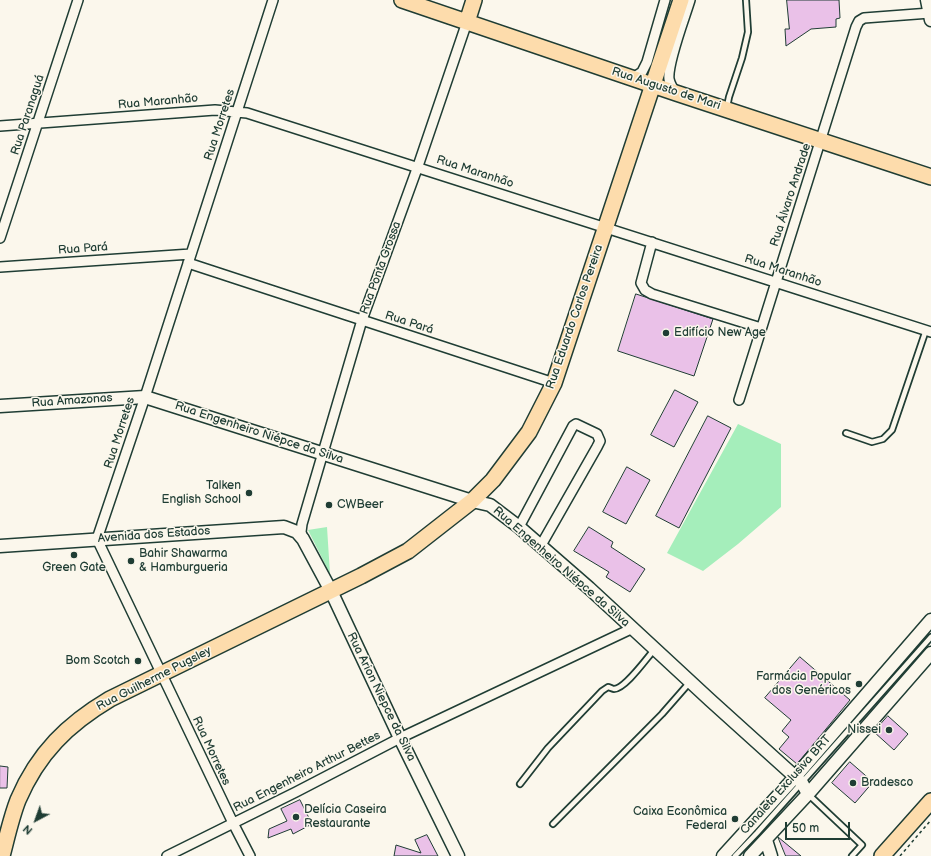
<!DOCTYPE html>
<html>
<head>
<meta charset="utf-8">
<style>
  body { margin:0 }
  #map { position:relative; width:931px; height:856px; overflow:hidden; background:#fbf7ec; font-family:"Balsamiq Sans",sans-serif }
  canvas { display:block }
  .north { position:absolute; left:16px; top:800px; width:40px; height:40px; -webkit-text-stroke:3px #fbf7ec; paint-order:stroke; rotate:221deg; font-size:11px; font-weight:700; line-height:16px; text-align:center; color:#1f3d34 }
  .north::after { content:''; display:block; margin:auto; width:14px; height:18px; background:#1f3d34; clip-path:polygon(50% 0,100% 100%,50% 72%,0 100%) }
  .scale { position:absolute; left:785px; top:822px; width:65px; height:18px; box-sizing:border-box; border:2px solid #1f3d34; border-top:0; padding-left:5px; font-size:12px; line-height:14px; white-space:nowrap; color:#1f3d34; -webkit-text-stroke:3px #fbf7ec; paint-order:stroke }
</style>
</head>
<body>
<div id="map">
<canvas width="931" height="856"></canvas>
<div class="north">N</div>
<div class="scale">50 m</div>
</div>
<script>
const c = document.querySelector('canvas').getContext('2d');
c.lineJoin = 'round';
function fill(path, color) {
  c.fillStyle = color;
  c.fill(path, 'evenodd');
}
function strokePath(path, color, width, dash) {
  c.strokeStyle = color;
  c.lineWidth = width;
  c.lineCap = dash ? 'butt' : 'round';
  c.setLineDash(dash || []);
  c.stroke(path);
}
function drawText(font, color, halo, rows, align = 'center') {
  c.font = font + ' "Balsamiq Sans",sans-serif';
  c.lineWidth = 3;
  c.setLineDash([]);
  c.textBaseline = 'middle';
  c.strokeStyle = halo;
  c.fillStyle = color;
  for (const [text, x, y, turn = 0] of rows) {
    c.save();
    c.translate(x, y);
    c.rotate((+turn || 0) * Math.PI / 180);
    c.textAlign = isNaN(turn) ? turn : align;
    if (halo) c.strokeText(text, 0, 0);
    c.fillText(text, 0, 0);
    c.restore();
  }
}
const green = new Path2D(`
  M 738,424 L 781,444 L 781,507 L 738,544 L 703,571 L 667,553 Z
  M 327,527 L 330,574 L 308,530 Z`);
const building = new Path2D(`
  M 787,0 L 839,0 L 840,18 L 836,19 L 836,27 L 811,29 L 786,46 L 785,29 L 789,29 Z
  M 636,294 L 713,319 L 694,376 L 618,351 Z
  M 675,390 L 698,402 L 674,447 L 651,435 Z
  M 708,416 L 731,428 L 679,528 L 656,516 Z
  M 627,467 L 650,480 L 626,524 L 603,512 Z
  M 589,527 L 613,542 L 611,547 L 645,569 L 630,592 L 606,577 L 609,572 L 574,551 Z
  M 800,657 L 850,700 L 797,764 L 779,749 L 789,737 L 782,731 L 791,720 L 765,698 Z
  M 888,716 L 908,734 L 894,750 L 874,732 Z
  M 850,762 L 873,782 L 855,803 L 832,783 Z
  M 0,766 L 8,767 L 7,788 L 0,788 Z
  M 300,800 L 312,824 L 293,834 L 291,829 L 268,838 L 269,829 L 287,821 L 281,809 Z
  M 427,835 L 438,856 L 394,856 L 396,845 L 421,853 L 415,840 Z
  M 778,837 L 801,856 L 786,856 Z`);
const path = new Path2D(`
  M 900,856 L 931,820`);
const service = new Path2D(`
  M 727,107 L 729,97 L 742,58 L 748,32 L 746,0
  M 846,433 L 872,442 L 883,439 L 892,430 L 926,330
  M 520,784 L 548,748 L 602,691 L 608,687 C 609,687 613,689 614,689 C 625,689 646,659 654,650
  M 809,795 L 862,845 L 852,856
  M 553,824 L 662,714 L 690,682
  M 735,856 L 757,833 L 931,637`);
const minor = new Path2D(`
  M 633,78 L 642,72 L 647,62 L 665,0
  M 676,93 C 673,89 670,84 669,79 C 667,63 685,17 690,0
  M 0,126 L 215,110 L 247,113 L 931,332
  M 0,238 L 78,0
  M 652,242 L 641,283 L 645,290 L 652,294 L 761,328
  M 188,263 L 554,383
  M 0,267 L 191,254
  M 739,400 C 778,276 818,152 856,27 L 859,21 L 864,18 L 930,13
  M 519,527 L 573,426 L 576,424 L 597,434 L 600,441 L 597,447 L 540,547
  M 303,539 L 301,532 L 302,524 L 362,320 L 418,166 L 467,22
  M 167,856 L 296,792 L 400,738 L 633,628
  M 250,856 L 233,823 L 97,539 L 145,397 L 273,0`);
const tertiary = new Path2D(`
  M 927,0 L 931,20
  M 0,406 L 145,397 L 472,501 L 490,505 L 519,527 L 589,588 L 710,700 L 802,783 L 808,794
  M 0,546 L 284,527 L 297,532 L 303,539 L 331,591 L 400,738 L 458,856
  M 766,840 L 771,856
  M 723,856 L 795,777 L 931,620
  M 750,856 L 808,794 L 931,653`);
const primary = new Path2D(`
  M 402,0 L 676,93 L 931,177
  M 467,22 L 474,0
  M 2,856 C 7,837 11,818 18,800 C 38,753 68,724 110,699 L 361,576 L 408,551 L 472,501 L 493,480 L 529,432 L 554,383 L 681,0
  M 882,856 L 931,801`);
const markers = [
  [666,333,4,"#1f3d34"],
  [249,493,4,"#1f3d34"],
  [329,505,4,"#1f3d34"],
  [74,555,4,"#1f3d34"],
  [131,561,4,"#1f3d34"],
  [138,661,4,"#1f3d34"],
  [859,684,4,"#1f3d34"],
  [889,730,4,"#1f3d34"],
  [853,783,4,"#1f3d34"],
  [296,817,4,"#1f3d34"],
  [735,819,4,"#1f3d34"]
];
const streetNames = [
  ["Rua Augusto de Mari",666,89,18],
  ["Rua Maranhão",158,102,-5],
  ["Rua Paranaguá",28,115,-72],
  ["Rua Morretes",220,125,-72],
  ["Rua Maranhão",475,172,18],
  ["Rua Álvaro Andrade",791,195,-72],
  ["Rua Pará",83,249,-4],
  ["Rua Ponta Grossa",381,268,-70],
  ["Rua Maranhão",783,271,18],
  ["Rua Eduardo Carlos Pereira",575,317,-71],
  ["Rua Pará",409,323,18],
  ["Rua Amazonas",72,401,-4],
  ["Rua Morretes",120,433,-72],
  ["Rua Engenheiro Niépce da Silva",259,433,18],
  ["Avenida dos Estados",154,535,-4],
  ["Rua Engenheiro Niépce da Silva",561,567,41],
  ["Rua Guilherme Pugsley",154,679,-27],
  ["Rua Arion Niepce da Silva",381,697,64],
  ["Rua Morretes",211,751,65],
  ["Rua Engenheiro Arthur Bettes",307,772,-27],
  ["Canaleta Exclusiva BRT",786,785,-48]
];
const poiNames = [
  ["Edifício New Age",674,333],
  ["Talken",241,486,"right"],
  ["English School",241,500,"right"],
  ["CWBeer",337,505],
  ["Bahir Shawarma",139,554],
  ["& Hamburgueria",139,568],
  ["Green Gate",74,568,"center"],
  ["Bom Scotch",130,661,"right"],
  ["Farmácia Popular",851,677,"right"],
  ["dos Genéricos",851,691,"right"],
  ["Nissei",881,730,"right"],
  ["Bradesco",861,783],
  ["Delícia Caseira",304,810],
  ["Restaurante",304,824],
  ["Caixa Econômica",727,812,"right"],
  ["Federal",727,826,"right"]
];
fill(green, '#a5eebb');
fill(building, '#eac1e8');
strokePath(building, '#1f3d34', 1);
strokePath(service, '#1f3d34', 8);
strokePath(minor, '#1f3d34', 12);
strokePath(tertiary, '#1f3d34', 15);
strokePath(primary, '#1f3d34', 18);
strokePath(path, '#1f3d34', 1.5, [3, 3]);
strokePath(service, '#fbf7ec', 4.5);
strokePath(minor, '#fbf7ec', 9);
strokePath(tertiary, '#fbf7ec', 12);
strokePath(primary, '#fddcac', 15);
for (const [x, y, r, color] of markers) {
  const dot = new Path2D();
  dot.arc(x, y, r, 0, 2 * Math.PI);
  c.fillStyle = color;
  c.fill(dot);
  strokePath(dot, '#fbf7ec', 1.5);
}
drawText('12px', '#1f3d34', '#fbf7ec', streetNames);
drawText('12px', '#1f3d34', '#fbf7ec', poiNames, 'left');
</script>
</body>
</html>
